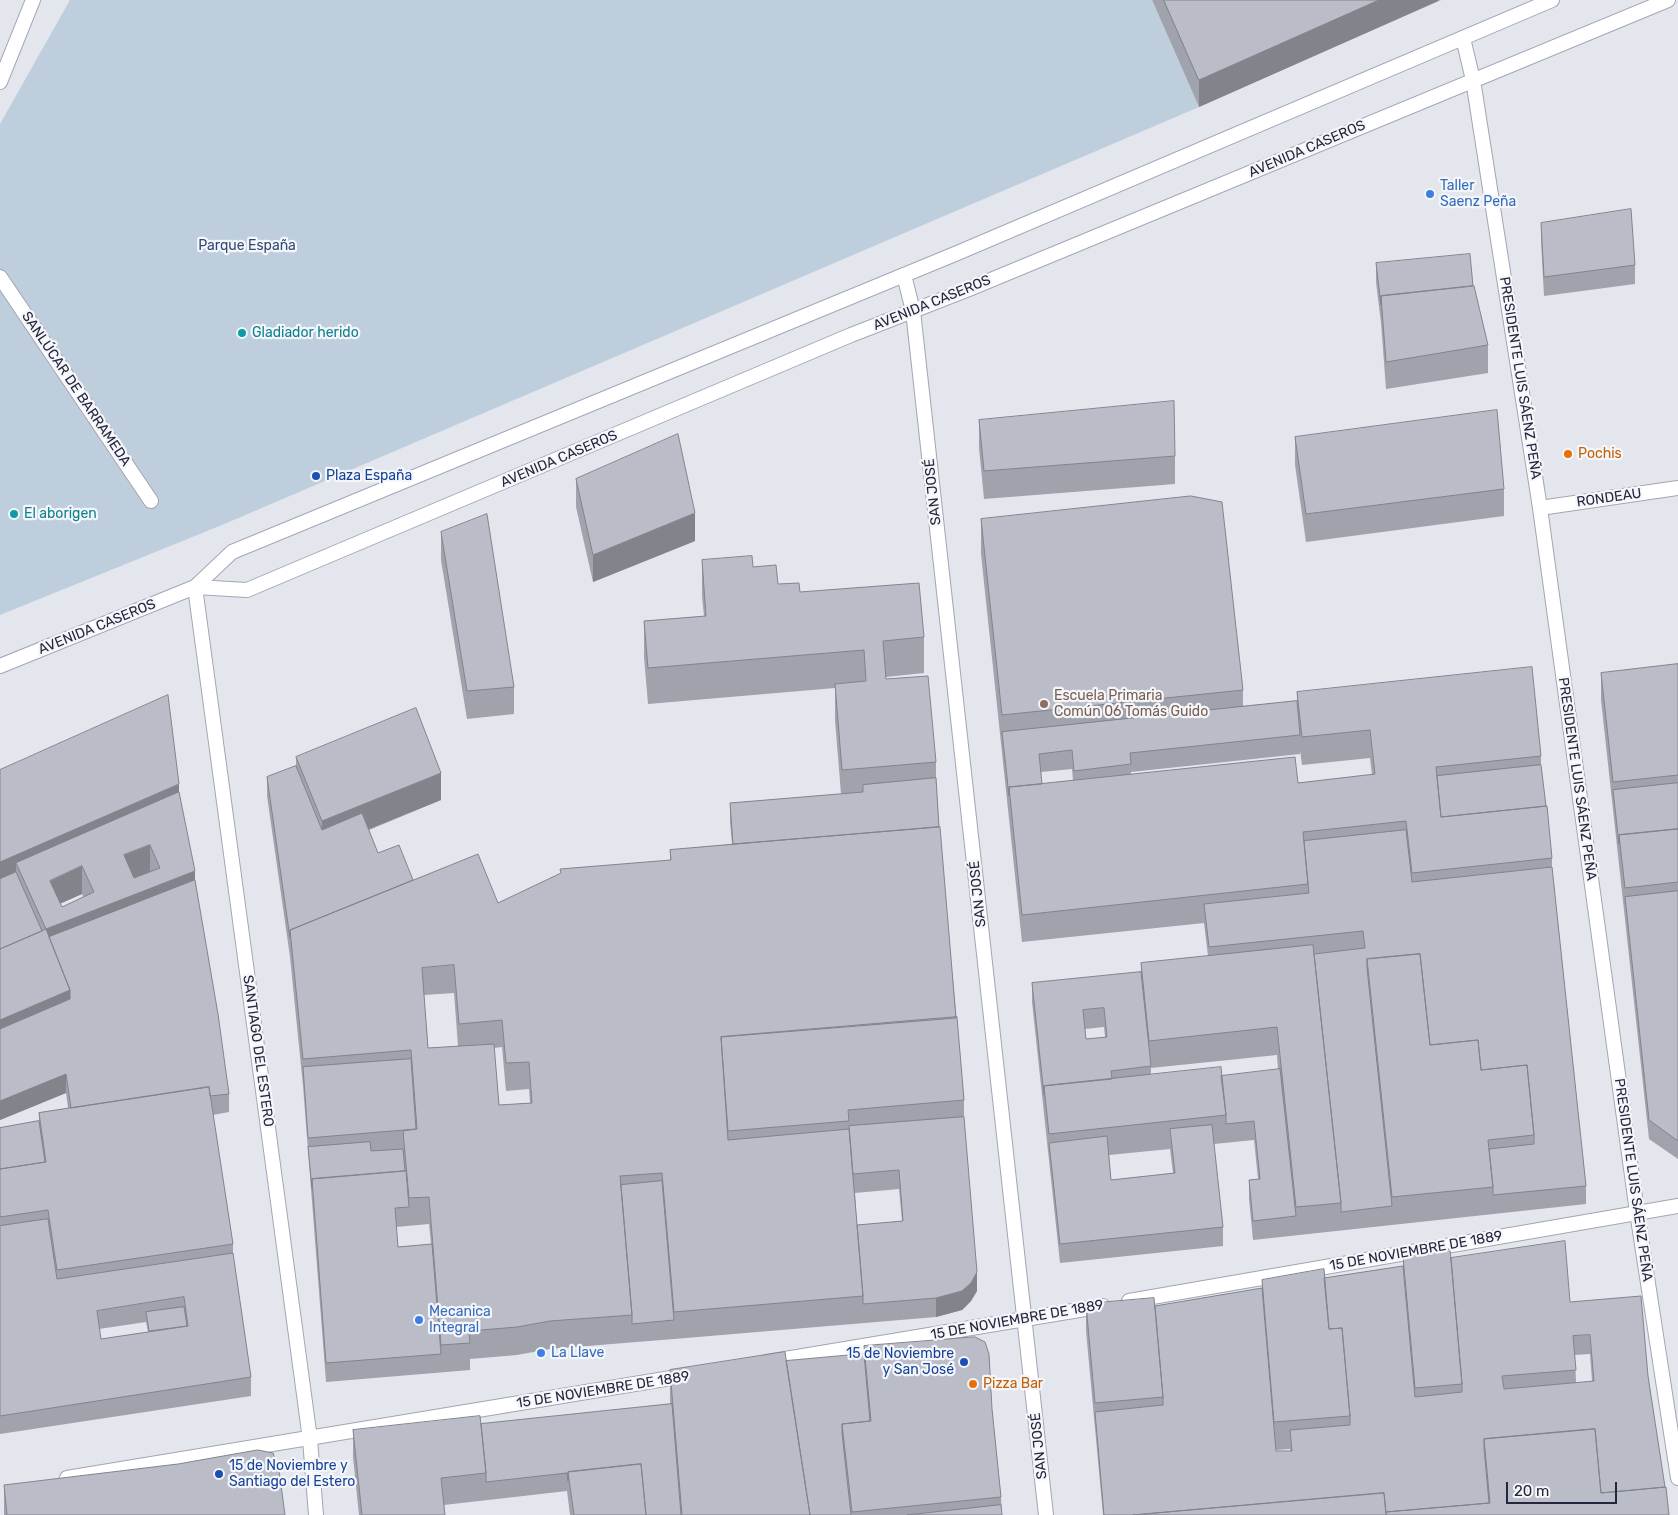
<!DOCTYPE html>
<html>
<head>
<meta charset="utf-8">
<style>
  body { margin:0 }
  #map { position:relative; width:1678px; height:1515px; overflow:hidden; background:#e4e6ed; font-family:Rubik,sans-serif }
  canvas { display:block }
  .scale { position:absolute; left:1506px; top:1482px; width:111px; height:22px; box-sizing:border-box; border:2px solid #24263e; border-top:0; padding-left:6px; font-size:15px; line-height:18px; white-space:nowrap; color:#24263e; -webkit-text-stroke:4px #f5f6fa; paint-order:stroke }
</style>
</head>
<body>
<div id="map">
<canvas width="1678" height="1515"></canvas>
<div class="scale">20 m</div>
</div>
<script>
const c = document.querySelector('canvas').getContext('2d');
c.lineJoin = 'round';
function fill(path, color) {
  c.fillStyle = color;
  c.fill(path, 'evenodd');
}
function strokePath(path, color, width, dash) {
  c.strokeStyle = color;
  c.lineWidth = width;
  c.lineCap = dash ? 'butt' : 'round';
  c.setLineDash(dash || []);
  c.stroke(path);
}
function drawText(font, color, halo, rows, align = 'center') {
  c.font = font + ' Rubik,sans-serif';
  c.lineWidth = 4.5;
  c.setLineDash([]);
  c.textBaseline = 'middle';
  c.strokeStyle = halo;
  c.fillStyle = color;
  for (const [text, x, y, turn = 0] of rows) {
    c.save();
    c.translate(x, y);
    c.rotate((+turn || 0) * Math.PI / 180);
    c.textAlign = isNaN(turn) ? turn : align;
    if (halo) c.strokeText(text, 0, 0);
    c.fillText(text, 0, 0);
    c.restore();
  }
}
const green = new Path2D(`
  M 70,0 L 1152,0 L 1199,107 L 222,525 L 0,615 L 0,124 Z`);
const service = new Path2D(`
  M 0,277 L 151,501`);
const minor = new Path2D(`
  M 1463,38 L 1473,80 L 1540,508 L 1637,1212 L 1678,1478
  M 904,275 L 913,311 L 1046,1515
  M 1540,508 L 1678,488
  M 195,587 L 310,1439 L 316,1515
  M 1129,1301 L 1678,1206
  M 767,1362 L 1103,1306
  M 67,1478 L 689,1375`);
const secondary = new Path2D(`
  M 0,82 L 33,0
  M 195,587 L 247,590 L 851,335 L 969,289 L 1668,0
  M 0,666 L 195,587 L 232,552 L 955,254 L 1552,0`);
const wall = new Path2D(`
  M 1152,0 L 1441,0 L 1199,107 Z
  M 1541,223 L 1635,265 L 1635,284 L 1544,296 L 1541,241 Z
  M 1376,263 L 1473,286 L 1488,345 L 1488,373 L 1386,389 L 1381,323 L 1376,282 Z
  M 979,420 L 1175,456 L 1175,484 L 984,499 L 979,448 Z
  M 1295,437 L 1504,489 L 1504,516 L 1306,542 L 1295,465 Z
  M 576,479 L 695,541 L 593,582 L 576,507 Z
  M 981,519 L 1243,690 L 1243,706 L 1297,701 L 1297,692 L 1541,756 L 1541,765 L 1546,806 L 1552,858 L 1552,867 L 1586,1186 L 1586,1204 L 1253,1240 L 1249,1199 L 1249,1180 L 1258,1179 L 1254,1140 L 1214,1144 L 1223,1227 L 1223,1246 L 1060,1263 L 1032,1002 L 1032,983 L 1141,972 L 1141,963 L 1208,956 L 1204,923 L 1022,942 L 981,554 ZM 1300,750 L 1302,765 L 1370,758 L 1372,775 L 1298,783 L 1131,774 L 1131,772 L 1300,754 ZM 1072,769 L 1073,781 L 1042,784 L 1041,772 ZM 1104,1027 L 1105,1037 L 1086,1039 L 1085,1029 ZM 1277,1055 L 1278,1070 L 1221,1076 L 1151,1075 L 1151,1068 ZM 1170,1149 L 1173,1173 L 1111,1180 L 1109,1155 Z
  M 441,532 L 514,687 L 514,714 L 467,719 L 441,560 Z
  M 702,560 L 753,567 L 778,584 L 924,637 L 924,673 L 886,677 L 886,679 L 936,762 L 936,778 L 939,827 L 964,1100 L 964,1117 L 977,1291 L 971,1301 L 962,1310 L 936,1317 L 674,1339 L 550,1349 L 517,1355 L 470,1359 L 470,1370 L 326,1382 L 303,1086 L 290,957 L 267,796 L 267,777 L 296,766 L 296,757 L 441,800 L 369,830 L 378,853 L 413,880 L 498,903 L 670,860 L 670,850 L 732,844 L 730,822 L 730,803 L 841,794 L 835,720 L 835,688 L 648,704 L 644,657 L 644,621 L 704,616 L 702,596 ZM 454,993 L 458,1046 L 428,1048 L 424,995 ZM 502,1047 L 506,1091 L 529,1089 L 530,1103 L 499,1105 L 494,1048 ZM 899,1189 L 902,1221 L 857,1225 L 855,1193 ZM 429,1224 L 431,1244 L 398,1247 L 396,1227 Z
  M 1678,664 L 1678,1159 L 1649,1139 L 1601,700 L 1601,673 Z
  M 0,770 L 179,792 L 195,880 L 229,1094 L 229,1112 L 213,1115 L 233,1244 L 233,1253 L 251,1377 L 251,1396 L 0,1434 L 0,1128 L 39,1121 L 39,1113 L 68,1108 L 66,1093 L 0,1120 ZM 82,894 L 83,897 L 62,907 L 60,904 ZM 146,1322 L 148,1332 L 101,1339 L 99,1329 Z
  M 1403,1257 L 1451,1258 L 1570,1302 L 1648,1376 L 1669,1515 L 1103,1515 L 1086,1331 L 1086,1304 L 1155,1306 L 1262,1288 L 1262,1280 L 1324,1278 L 1403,1266 ZM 1590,1354 L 1592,1381 L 1576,1383 L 1575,1355 ZM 1290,1449 L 1290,1451 L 1276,1451 L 1276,1450 Z
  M 864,1346 L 992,1409 L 1001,1497 L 1002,1515 L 570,1515 L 567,1491 L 444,1505 L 445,1515 L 359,1515 L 353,1457 L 353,1430 L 481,1424 L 670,1404 L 670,1370 L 786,1361 L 864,1354 Z
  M 4,1485 L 285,1515 L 4,1515 Z`);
const shadedWall = new Path2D(`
  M 1379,0 L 1438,0 L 1438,1 L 1199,107 L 1199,80 Z
  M 695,513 L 695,541 L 593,582 L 593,555 Z
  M 441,773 L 441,800 L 322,848 L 322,821 Z
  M 179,784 L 179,819 L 16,863 L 16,891 L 0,898 L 0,862 Z
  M 150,845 L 150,872 L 124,883 L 124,855 Z
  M 82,866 L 82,894 L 50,908 L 50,881 Z
  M 195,871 L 195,899 L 52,954 L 46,929 Z
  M 70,990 L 70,1017 L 0,1048 L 0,1020 Z
  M 66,1074 L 66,1093 L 0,1120 L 0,1101 Z
  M 977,1272 L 977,1291 L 971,1301 L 962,1310 L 936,1317 L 936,1298 Z`);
const building = new Path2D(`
  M 1164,0 L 1379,0 L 1199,80 Z
  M 1631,209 L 1635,265 L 1544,277 L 1541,223 Z
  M 1470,254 L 1473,286 L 1381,296 L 1381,305 L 1376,263 Z
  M 1474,286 L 1488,345 L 1386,362 L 1381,296 Z
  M 1174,401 L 1175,456 L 984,471 L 979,420 Z
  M 1497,410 L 1504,489 L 1306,514 L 1295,437 Z
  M 678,434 L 695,513 L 593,555 L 576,479 Z
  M 1191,496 L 1222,502 L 1243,690 L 1002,715 L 981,519 Z
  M 487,514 L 514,687 L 467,691 L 441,532 Z
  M 752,556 L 753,567 L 776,565 L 778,584 L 799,583 L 800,592 L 919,583 L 924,637 L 883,641 L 886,679 L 928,676 L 936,762 L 842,770 L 835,684 L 866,681 L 864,650 L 648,668 L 644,621 L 706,616 L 702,560 Z
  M 1678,664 L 1678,775 L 1613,782 L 1601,673 Z
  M 1532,667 L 1541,756 L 1436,767 L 1441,817 L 1547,806 L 1552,858 L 1412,873 L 1406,821 L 1303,832 L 1308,884 L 1022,915 L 1009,787 L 1295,757 L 1298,783 L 1375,774 L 1370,730 L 1302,737 L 1297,692 Z
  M 168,695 L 179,784 L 0,862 L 0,770 Z
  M 1297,701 L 1300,735 L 1130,753 L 1131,764 L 1074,771 L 1072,750 L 1039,754 L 1042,784 L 1009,787 L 1009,796 L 1002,732 Z
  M 416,708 L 441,773 L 322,821 L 296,757 Z
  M 1541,765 L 1546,806 L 1441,817 L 1437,776 Z
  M 296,766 L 322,830 L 362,813 L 378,853 L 399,845 L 413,880 L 290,930 L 290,938 L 267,777 Z
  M 936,778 L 939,827 L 733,844 L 730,803 L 863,792 L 863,785 Z
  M 1678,783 L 1678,829 L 1619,835 L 1619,844 L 1613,790 Z
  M 179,792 L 195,871 L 46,929 L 70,990 L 0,1020 L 0,949 L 46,929 L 16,863 ZM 150,845 L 160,868 L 134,878 L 124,855 ZM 82,866 L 94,892 L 62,907 L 50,881 Z
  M 940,827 L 956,1018 L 721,1037 L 728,1140 L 849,1129 L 863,1296 L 674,1312 L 662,1173 L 620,1176 L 632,1315 L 550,1321 L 517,1327 L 469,1331 L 470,1343 L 441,1345 L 429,1197 L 409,1198 L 403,1131 L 417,1129 L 411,1050 L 303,1059 L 290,930 L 478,854 L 498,903 L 561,873 L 560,869 L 671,860 L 670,850 ZM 454,965 L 459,1024 L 502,1020 L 506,1063 L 529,1062 L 532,1103 L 499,1105 L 494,1044 L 428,1048 L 422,968 Z
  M 1678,829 L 1678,882 L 1625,888 L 1619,835 Z
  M 1406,830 L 1412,882 L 1552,867 L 1586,1186 L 1493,1195 L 1493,1187 L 1489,1149 L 1534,1144 L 1534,1135 L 1527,1065 L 1481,1070 L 1478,1040 L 1430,1045 L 1420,954 L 1367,959 L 1367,968 L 1392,1206 L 1341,1212 L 1341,1203 L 1314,954 L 1365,948 L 1363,931 L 1209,947 L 1204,904 L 1309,893 L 1308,884 L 1304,841 Z
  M 16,872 L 42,931 L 0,949 L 0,879 Z
  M 195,880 L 218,1014 L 229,1094 L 210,1096 L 209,1087 L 71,1108 L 66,1074 L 0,1101 L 0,1029 L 70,999 L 70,990 L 49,937 Z
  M 1678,891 L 1678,1141 L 1649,1120 L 1625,897 Z
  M 1313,945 L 1341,1203 L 1296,1207 L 1277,1027 L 1149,1041 L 1141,963 Z
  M 1420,954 L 1430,1045 L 1478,1040 L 1481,1070 L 1527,1065 L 1534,1135 L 1488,1140 L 1493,1187 L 1392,1197 L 1367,959 Z
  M 1141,972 L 1151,1066 L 1111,1071 L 1112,1079 L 1044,1086 L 1044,1095 L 1032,983 ZM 1104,1008 L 1107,1037 L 1086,1039 L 1083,1010 Z
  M 957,1017 L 964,1100 L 848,1110 L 849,1121 L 728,1131 L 721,1037 Z
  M 411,1059 L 416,1129 L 308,1138 L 303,1067 Z
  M 1221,1067 L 1226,1115 L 1049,1134 L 1044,1086 Z
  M 1280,1069 L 1296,1216 L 1253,1221 L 1249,1180 L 1260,1179 L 1254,1121 L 1226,1124 L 1226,1115 L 1221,1076 Z
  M 209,1087 L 233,1244 L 57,1270 L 48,1210 L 0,1217 L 0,1169 L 46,1162 L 39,1113 Z
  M 964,1117 L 977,1272 L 971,1283 L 962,1291 L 936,1298 L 863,1304 L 863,1296 L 857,1225 L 903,1221 L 899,1170 L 853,1174 L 849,1126 Z
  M 39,1121 L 45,1162 L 0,1169 L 0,1128 Z
  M 1212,1125 L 1223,1227 L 1060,1244 L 1049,1143 L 1107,1136 L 1111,1180 L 1175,1173 L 1170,1129 Z
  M 370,1142 L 371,1151 L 403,1149 L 405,1171 L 312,1179 L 312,1188 L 308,1147 Z
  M 406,1171 L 409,1207 L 395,1208 L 398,1247 L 432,1244 L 441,1354 L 326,1363 L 312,1179 Z
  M 662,1181 L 674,1320 L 632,1324 L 632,1315 L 621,1185 Z
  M 48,1219 L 57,1279 L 233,1253 L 251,1377 L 0,1416 L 0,1226 ZM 184,1297 L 188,1326 L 101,1339 L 97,1311 Z
  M 1565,1241 L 1570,1302 L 1641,1296 L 1648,1376 L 1665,1487 L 1601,1493 L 1595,1429 L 1484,1439 L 1484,1448 L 1489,1503 L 1386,1512 L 1384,1493 L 1133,1515 L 1104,1515 L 1095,1412 L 1163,1405 L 1163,1397 L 1155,1306 L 1262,1288 L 1276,1451 L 1292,1451 L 1290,1430 L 1350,1425 L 1350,1416 L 1342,1328 L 1329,1329 L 1324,1278 L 1403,1266 L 1415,1397 L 1462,1392 L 1462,1384 L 1451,1258 ZM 1590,1335 L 1594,1381 L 1504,1389 L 1502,1376 L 1576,1370 L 1573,1336 Z
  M 1450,1249 L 1462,1384 L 1415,1388 L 1403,1257 Z
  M 1324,1269 L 1329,1329 L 1342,1328 L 1350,1416 L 1274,1422 L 1262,1280 Z
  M 1154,1298 L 1163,1397 L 1095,1403 L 1086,1304 Z
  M 184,1307 L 187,1326 L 149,1331 L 146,1312 Z
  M 975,1337 L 985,1342 L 989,1354 L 992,1409 L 1001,1497 L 852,1512 L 842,1424 L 871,1421 L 864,1346 Z
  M 785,1352 L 810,1515 L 682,1515 L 670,1370 Z
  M 864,1354 L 870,1421 L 842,1424 L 842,1433 L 851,1515 L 810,1515 L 786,1361 Z
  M 672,1404 L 681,1515 L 646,1515 L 641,1464 L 568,1472 L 568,1481 L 567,1473 L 486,1482 L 486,1473 L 481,1424 Z
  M 480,1416 L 486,1473 L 441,1478 L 445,1515 L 362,1515 L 353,1430 Z
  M 1595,1429 L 1601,1493 L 1666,1487 L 1669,1515 L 1386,1515 L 1386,1512 L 1490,1503 L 1484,1439 Z
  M 258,1450 L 273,1453 L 279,1470 L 285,1515 L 7,1515 L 4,1485 L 178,1464 Z
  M 641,1464 L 646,1515 L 574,1515 L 568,1472 Z
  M 1384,1493 L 1386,1515 L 1133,1515 Z
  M 1001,1505 L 1002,1515 L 907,1515 Z`);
const markers = [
  [1430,194,5,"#3f7fe0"],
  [242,333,5,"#0f9aa8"],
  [1568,454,5,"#e8710a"],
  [316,476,5,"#1a4fb4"],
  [14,514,5,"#0f9aa8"],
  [1044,704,5,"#8d6e63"],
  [419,1320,5,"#3f7fe0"],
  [541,1353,5,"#3f7fe0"],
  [964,1362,5,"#1a4fb4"],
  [973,1384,5,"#e8710a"],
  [219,1474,5,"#1a4fb4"]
];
const streetNames = [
  ["AVENIDA CASEROS",1307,149,-23],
  ["AVENIDA CASEROS",932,303,-22],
  ["PRESIDENTE LUIS SÁENZ PEÑA",1520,378,81],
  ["SANLÚCAR DE BARRAMEDA",76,389,56],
  ["AVENIDA CASEROS",559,459,-23],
  ["SAN JOSÉ",933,492,-96],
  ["RONDEAU",1609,498,-8],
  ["AVENIDA CASEROS",97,627,-22],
  ["PRESIDENTE LUIS SÁENZ PEÑA",1577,779,82],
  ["SAN JOSÉ",978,894,-96],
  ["SANTIAGO DEL ESTERO",258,1051,82],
  ["PRESIDENTE LUIS SÁENZ PEÑA",1633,1180,82],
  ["15 DE NOVIEMBRE DE 1889",1416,1251,-10],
  ["15 DE NOVIEMBRE DE 1889",1017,1320,-10],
  ["15 DE NOVIEMBRE DE 1889",603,1390,-9],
  ["SAN JOSÉ",1039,1446,-96]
];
const shopNames = [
  ["Taller",1440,186],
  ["Saenz Peña",1440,202],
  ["Mecanica",429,1312],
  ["Integral",429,1328],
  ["La Llave",551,1353]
];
const parkNames = [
  ["Parque España",247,246]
];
const cultureNames = [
  ["Gladiador herido",252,333],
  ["El aborigen",24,514]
];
const foodNames = [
  ["Pochis",1578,454],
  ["Pizza Bar",983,1384]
];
const transitNames = [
  ["Plaza España",326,476],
  ["15 de Noviembre",954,1354,"right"],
  ["y San José",954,1370,"right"],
  ["15 de Noviembre y",229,1466],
  ["Santiago del Estero",229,1482]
];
const educationNames = [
  ["Escuela Primaria",1054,696],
  ["Común 06 Tomás Guido",1054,712]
];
fill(green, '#bfcedd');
strokePath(service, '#a3a5b2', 16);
strokePath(minor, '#a3a5b2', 16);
strokePath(secondary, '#a3a6b8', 16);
strokePath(service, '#fff', 14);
strokePath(minor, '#fff', 14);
strokePath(secondary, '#fff', 14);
fill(wall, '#a0a3ac');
fill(shadedWall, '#82848c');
fill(building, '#babdc8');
strokePath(building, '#82848c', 1);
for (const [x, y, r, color] of markers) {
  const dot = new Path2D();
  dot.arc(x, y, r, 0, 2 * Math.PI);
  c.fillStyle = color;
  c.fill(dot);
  strokePath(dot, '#f5f6fa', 2);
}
drawText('14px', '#24263e', '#f5f6fa', streetNames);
drawText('14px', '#366cbe', '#f5f6fa', shopNames, 'left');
drawText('14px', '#304b73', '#f5f6fa', parkNames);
drawText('14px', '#0d838f', '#f5f6fa', cultureNames, 'left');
drawText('14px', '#c56008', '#f5f6fa', foodNames, 'left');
drawText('14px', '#164399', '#f5f6fa', transitNames, 'left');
drawText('14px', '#785e54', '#f5f6fa', educationNames, 'left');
</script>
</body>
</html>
